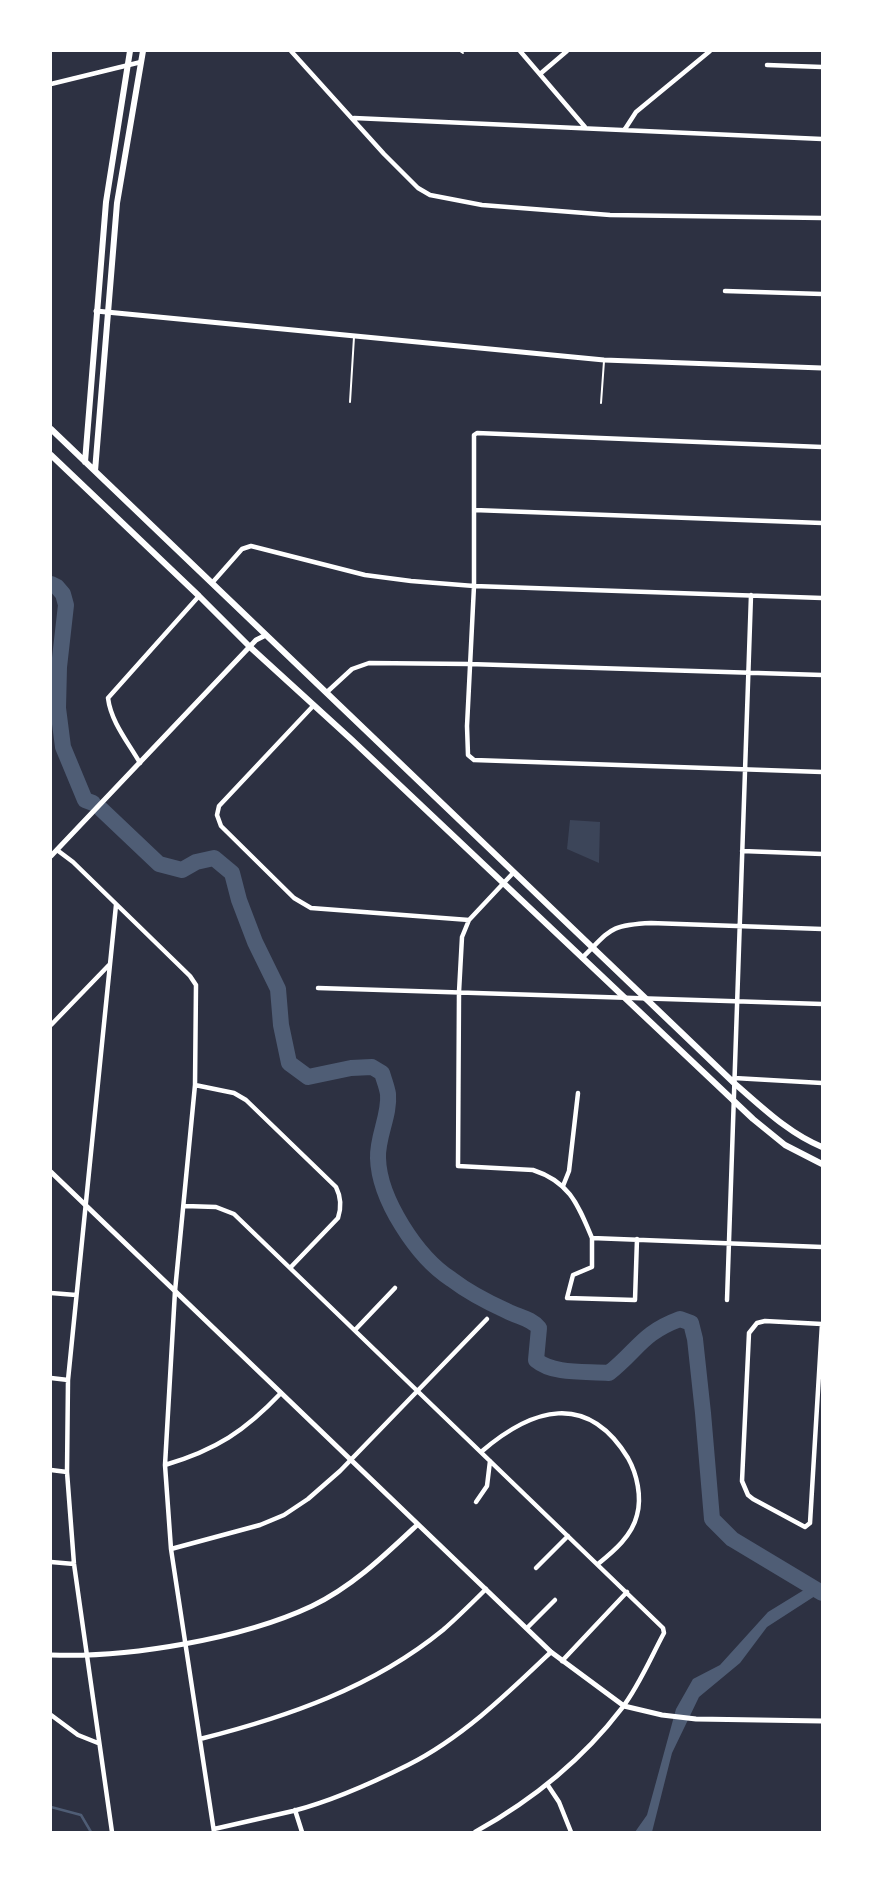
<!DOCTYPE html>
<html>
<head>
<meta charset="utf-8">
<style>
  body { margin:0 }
  #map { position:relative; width:873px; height:1883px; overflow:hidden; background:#2d3142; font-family:"Exo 2",sans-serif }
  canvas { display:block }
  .frame { position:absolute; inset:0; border:52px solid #fff; pointer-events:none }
</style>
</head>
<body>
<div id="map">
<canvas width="873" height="1883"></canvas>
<div class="frame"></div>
</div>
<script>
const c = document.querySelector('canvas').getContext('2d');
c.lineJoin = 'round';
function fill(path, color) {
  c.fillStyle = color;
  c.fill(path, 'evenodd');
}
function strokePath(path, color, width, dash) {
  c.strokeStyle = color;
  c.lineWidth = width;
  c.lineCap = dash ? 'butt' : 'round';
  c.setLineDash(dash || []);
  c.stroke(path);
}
const green = new Path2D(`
  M 570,820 L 600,822 L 599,863 L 567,849 Z`);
const water = new Path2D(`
  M 812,1585 L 822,1587 L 822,1599 L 815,1596 L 767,1627 L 740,1663 L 699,1697 L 672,1753 L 652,1832 L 635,1832 L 647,1815 L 676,1709 L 693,1679 L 720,1665 L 768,1612 Z`);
const stream = new Path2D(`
  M 51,1807 L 81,1815 L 91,1832`);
const river = new Path2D(`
  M 51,584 L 57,587 L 63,594 L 66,605 L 59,667 L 58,708 L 63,747 L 85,800 L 93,803
  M 101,809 L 159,864 L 182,870 L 196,862 L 214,858 L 232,873 L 239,900 L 255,942 L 278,989 L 281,1025 L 289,1063 L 308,1077 L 351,1068 L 372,1067 L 382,1073 C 384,1080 387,1087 388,1094 C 390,1115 377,1137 378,1158 C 379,1199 417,1257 451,1279 C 468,1292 487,1302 507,1311 C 518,1317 531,1318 539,1328 L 536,1360 C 554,1375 586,1371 609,1373 C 638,1350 642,1333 680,1319 L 691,1323 L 695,1339 L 703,1413 L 712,1519 L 732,1539 L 822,1593`);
const service = new Path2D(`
  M 460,51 L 463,53
  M 350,402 L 354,337
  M 601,403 L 604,361`);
const minor = new Path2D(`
  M 291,51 L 384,154 L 418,188 L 430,195 L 482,205 L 610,215 L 822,218
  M 520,51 L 585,127
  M 767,65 L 822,67
  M 540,74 L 567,51
  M 51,84 L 141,62
  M 354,118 L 822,139
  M 625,129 L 636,112 L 710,51
  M 725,291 L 822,294
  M 822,447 L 477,433 L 474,435 L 474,586 L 467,726 L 468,755 L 474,760 L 822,772
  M 474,510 L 822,523
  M 212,583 L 242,549 L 251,546 L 365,575 L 411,581 L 474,586 L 822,598
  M 327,692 L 352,669 L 369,663 L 469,664 L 822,675
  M 314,705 L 219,806 L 217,815 L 221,826 L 294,898 L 311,908 L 469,920
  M 140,763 C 128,742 111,722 108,698 L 199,596
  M 57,850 L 73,862 L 190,976 L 196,985 L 195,1085 L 175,1291 L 165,1465 L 171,1549 L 214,1832
  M 742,851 L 822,854
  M 514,872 L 469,920 L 462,937 L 459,992 L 458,1166 L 533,1170 C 570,1182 578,1205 592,1238 L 822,1247
  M 582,958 C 611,930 608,925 651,923 L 822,929
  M 318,988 L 822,1004
  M 51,1025 L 109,965
  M 734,1078 L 822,1083
  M 195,1085 L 234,1093 L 246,1100 L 336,1187 C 341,1197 342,1206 338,1218 L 290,1268
  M 563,1186 L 569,1171 L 578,1093
  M 185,1206 L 216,1207 L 234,1214 L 663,1628 L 664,1633 C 651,1657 639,1686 622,1708 C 583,1759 531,1801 475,1832
  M 592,1238 L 592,1267 L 573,1275 L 567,1298 L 635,1300 L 637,1239
  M 51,1293 L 76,1295
  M 727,1300 L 751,595
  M 822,1324 L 810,1523 L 805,1527 L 753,1499 L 748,1495 L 742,1481 L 749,1333 L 757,1323 L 765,1321 L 822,1324
  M 355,1330 L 395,1288
  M 51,1378 L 68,1380
  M 481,1452 C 532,1408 587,1391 628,1458 C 637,1474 642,1497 637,1515 C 632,1536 614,1551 598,1564
  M 165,1465 C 216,1450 245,1431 281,1393
  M 51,1470 L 67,1472
  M 476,1502 L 487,1486 L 490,1461
  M 171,1549 L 260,1525 L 284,1515 L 308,1499 L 340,1471 L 487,1319
  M 51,1562 L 74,1564
  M 536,1568 L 568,1536
  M 527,1628 L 555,1600
  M 562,1661 L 627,1592
  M 51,1715 L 78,1735 L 98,1743
  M 200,1739 C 287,1717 372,1688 443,1630 C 458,1617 472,1603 486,1589
  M 547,1784 L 559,1802 L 571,1832
  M 295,1810 L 302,1832
  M 214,1829 C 240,1823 267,1817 293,1811 C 332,1801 372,1783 408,1765 C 462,1738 508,1693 551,1652
  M 112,1832 L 74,1564 L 67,1472 L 68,1380 L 116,905`);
const tertiary = new Path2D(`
  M 96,311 L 604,360 L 822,368
  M 51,856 L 256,640 L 266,635
  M 51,1172 L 551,1652 L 624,1706 L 662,1715 L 696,1719 L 822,1721
  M 51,1655 C 128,1658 242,1639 312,1606 C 352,1587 385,1555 417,1525`);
const secondary = new Path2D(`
  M 51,429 L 734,1083 C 762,1107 788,1133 822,1147
  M 51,455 L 199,596 L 250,647 L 352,740 L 753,1119 L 785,1145 L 822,1164
  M 85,462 L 106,202 L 130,51
  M 95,471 L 117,203 L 143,51`);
fill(green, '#3c4559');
fill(water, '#4f5d75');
strokePath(stream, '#4f5d75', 2.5);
strokePath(river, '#4f5d75', 16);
strokePath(service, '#fff', 2);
strokePath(minor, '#fff', 4.5);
strokePath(tertiary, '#fff', 5);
strokePath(secondary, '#fff', 6);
</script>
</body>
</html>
